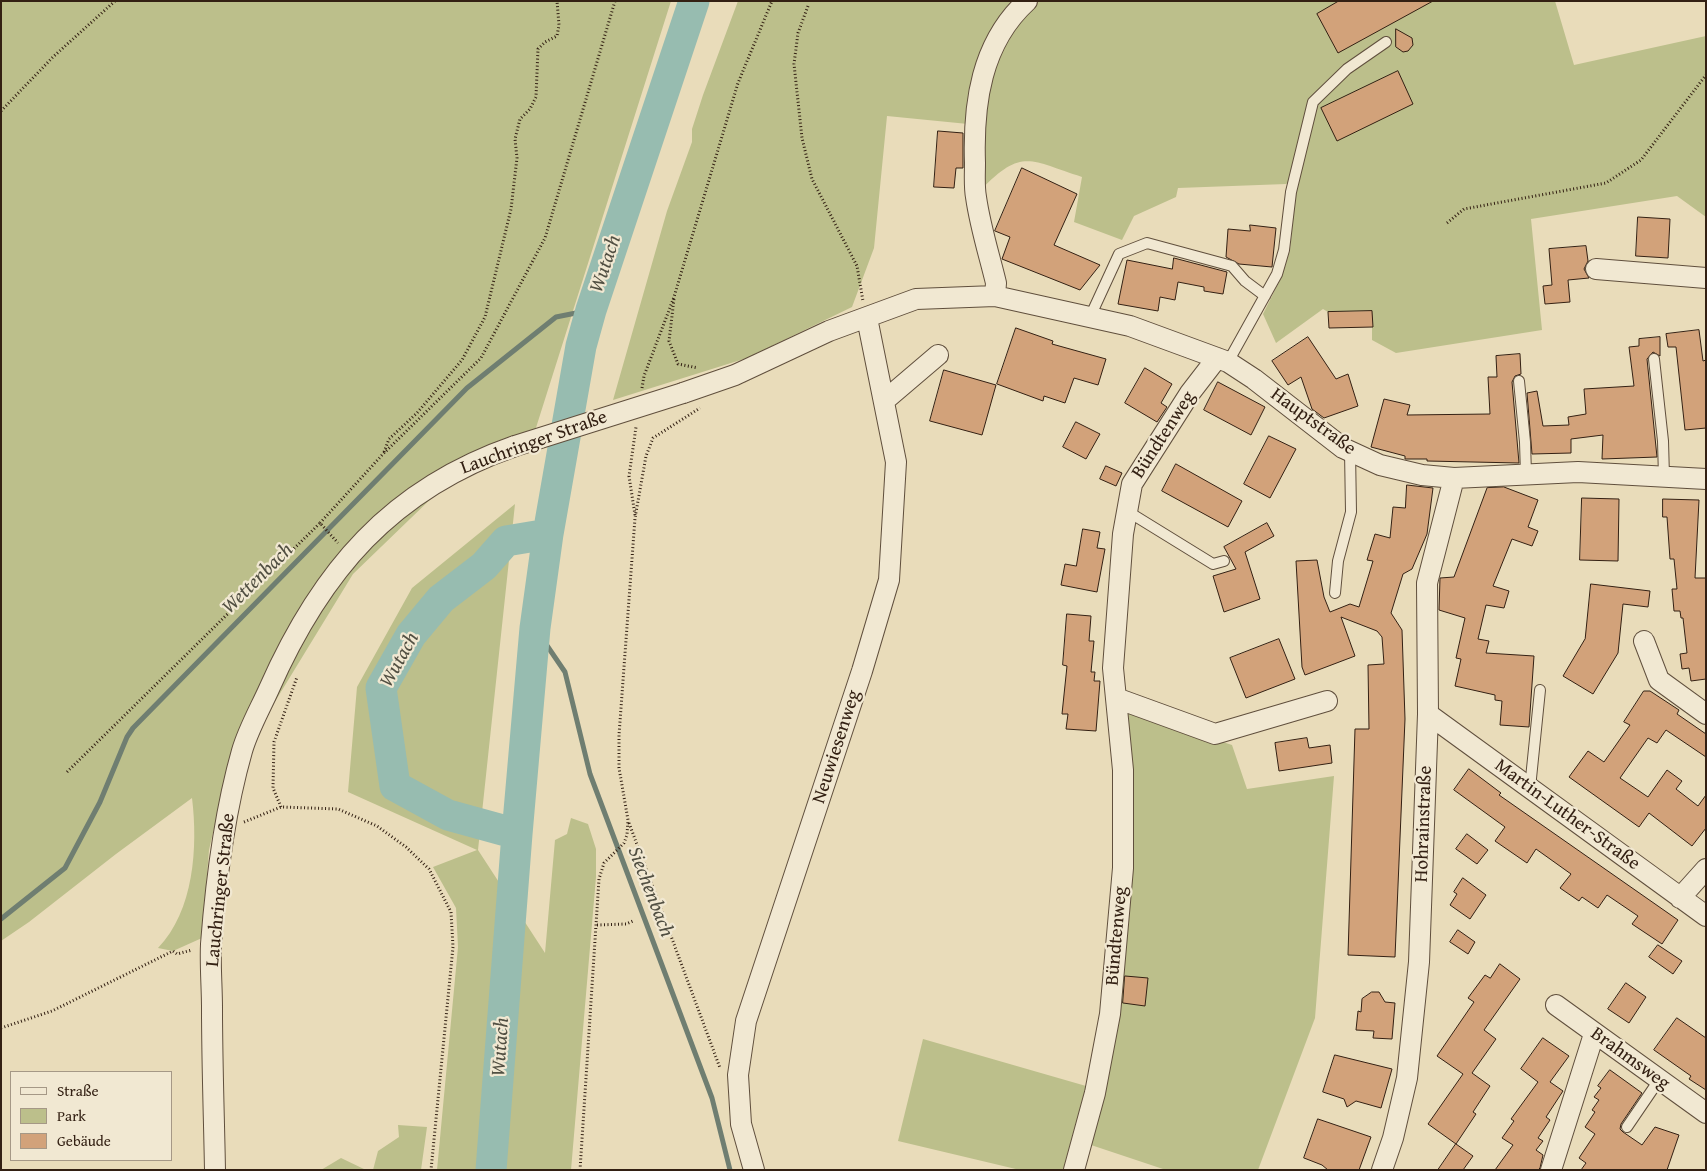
<!DOCTYPE html>
<html>
<head>
<meta charset="utf-8">
<style>
  body { margin:0 }
  #map { position:relative; width:1707px; height:1171px; overflow:hidden; background:#e9dcba; font-family:"Gentium Book Plus",serif }
  canvas { display:block }
  .frame { position:absolute; inset:0; border:2px solid #332013; pointer-events:none }
  .legend { position:absolute; left:10px; top:1071px; width:162px; height:90px; box-sizing:border-box; background:#f1e8d2; border:1px solid #a59886; margin:0; padding:6px 9px; list-style:none; font-size:15px; color:#332013 }
  .legend li { display:flex; align-items:center; gap:10px; height:25px }
  .legend b { width:25px; border:1px solid #a59886 }
</style>
</head>
<body>
<div id="map">
<canvas width="1707" height="1171"></canvas>
<div class="frame"></div>
<ul class="legend">
<li><b style="height:6px;background:#f1e8d2"></b>Straße</li>
<li><b style="height:14px;background:#bcbf8b"></b>Park</li>
<li><b style="height:14px;background:#d2a27a"></b>Gebäude</li>
</ul>
</div>
<script>
const c = document.querySelector('canvas').getContext('2d');
c.lineJoin = 'round';
function fill(path, color) {
  c.fillStyle = color;
  c.fill(path, 'evenodd');
}
function strokePath(path, color, width, dash) {
  c.strokeStyle = color;
  c.lineWidth = width;
  c.lineCap = dash ? 'butt' : 'round';
  c.setLineDash(dash || []);
  c.stroke(path);
}
function drawText(font, color, halo, rows, align = 'center') {
  c.font = font + ' "Gentium Book Plus",serif';
  c.lineWidth = 4.5;
  c.setLineDash([]);
  c.textBaseline = 'middle';
  c.strokeStyle = halo;
  c.fillStyle = color;
  for (const [text, x, y, turn = 0] of rows) {
    c.save();
    c.translate(x, y);
    c.rotate((+turn || 0) * Math.PI / 180);
    c.textAlign = isNaN(turn) ? turn : align;
    if (halo) c.strokeText(text, 0, 0);
    c.fillText(text, 0, 0);
    c.restore();
  }
}
const green = new Path2D(`
  M 1,1 L 671,1 L 534,434 L 440,490 L 353,574 L 235,767 L 227,772 L 209,850 L 202,938 L 173,951 L 158,948 C 194,911 198,847 192,798 L 116,854 L 29,922 L 1,941 Z
  M 738,1 L 1555,1 L 1574,65 L 1706,36 L 1706,217 L 1677,196 L 1531,219 L 1542,330 L 1396,353 L 1372,340 L 1372,311 L 1328,312 L 1323,309 L 1276,343 L 1263,314 L 1282,276 L 1290,250 L 1297,177 L 1286,184 L 1178,188 L 1176,197 L 1134,216 L 1122,240 L 1074,222 L 1082,177 C 1031,161 1022,147 981,190 L 968,124 L 887,116 L 874,248 L 852,307 L 747,358 L 613,400 L 667,211 L 692,142 L 692,129 L 703,95 Z
  M 515,504 L 478,850 L 545,953 L 555,840 L 567,834 L 571,818 L 588,824 L 596,849 L 596,877 L 571,1170 L 437,1170 L 458,947 L 456,908 L 433,867 L 477,850 L 348,792 L 357,687 L 412,588 Z
  M 1128,713 L 1136,713 L 1232,745 L 1247,789 L 1334,776 L 1315,1018 L 1258,1170 L 1166,1170 L 1088,1144 L 1130,771 Z
  M 923,1039 L 1086,1086 L 1063,1170 L 1020,1170 L 898,1141 Z
  M 398,1125 L 427,1127 L 421,1170 L 373,1170 L 378,1151 L 399,1137 Z
  M 341,1158 L 366,1170 L 321,1170 Z`);
const stream = new Path2D(`
  M 535,628 L 565,672 L 590,774 L 712,1098 L 730,1170
  M 1,919 L 65,868 L 100,802 L 127,737 L 133,728 L 467,388 L 556,317 L 591,310`);
const river = new Path2D(`
  M 517,834 L 448,815 L 395,786 L 381,688 L 411,635 L 441,599 L 484,566 L 506,541 L 548,534
  M 491,1170 L 517,834 L 535,628 L 548,534 L 581,346 L 591,310 L 694,1`);
const building = new Path2D(`
  M 1339,1 L 1433,1 L 1338,53 L 1317,14 Z
  M 1396,29 L 1412,38 L 1413,45 L 1408,51 L 1403,52 L 1396,47 Z
  M 1398,71 L 1413,104 L 1337,141 L 1321,108 Z
  M 938,131 L 963,133 L 963,168 L 956,168 L 954,188 L 934,187 Z
  M 1022,168 L 1077,194 L 1054,245 L 1100,265 L 1080,290 L 1002,259 L 1010,237 L 995,231 Z
  M 1638,217 L 1670,219 L 1668,258 L 1636,256 Z
  M 1250,225 L 1276,228 L 1272,267 L 1239,264 L 1226,257 L 1228,229 L 1250,231 Z
  M 1586,246 L 1588,261 L 1584,269 L 1589,278 L 1568,280 L 1570,302 L 1545,304 L 1543,286 L 1552,285 L 1549,249 Z
  M 1174,258 L 1227,272 L 1223,294 L 1204,291 L 1204,287 L 1178,282 L 1175,300 L 1160,297 L 1158,311 L 1118,304 L 1127,260 L 1172,269 Z
  M 1372,311 L 1373,327 L 1329,328 L 1328,312 Z
  M 1016,328 L 1053,341 L 1052,344 L 1106,359 L 1098,385 L 1074,378 L 1065,403 L 1044,396 L 1043,401 L 997,384 Z
  M 1699,330 L 1703,361 L 1706,360 L 1706,428 L 1685,430 L 1676,347 L 1668,347 L 1666,334 Z
  M 1308,337 L 1336,379 L 1348,374 L 1358,406 L 1324,418 L 1312,409 L 1301,377 L 1288,385 L 1272,361 Z
  M 1660,337 L 1660,356 L 1653,352 L 1647,359 L 1657,457 L 1602,459 L 1603,435 L 1571,439 L 1571,453 L 1532,454 L 1527,393 L 1537,391 L 1543,426 L 1569,425 L 1568,417 L 1586,414 L 1584,389 L 1634,386 L 1629,347 L 1639,346 L 1639,339 Z
  M 1520,354 L 1521,374 L 1515,376 L 1512,382 L 1519,463 L 1427,461 L 1427,459 L 1405,459 L 1405,456 L 1371,447 L 1384,399 L 1410,405 L 1407,415 L 1490,414 L 1488,377 L 1497,377 L 1496,356 Z
  M 1145,368 L 1172,384 L 1161,403 L 1167,407 L 1157,422 L 1125,403 Z
  M 944,370 L 996,385 L 982,435 L 930,421 Z
  M 1218,382 L 1265,407 L 1251,435 L 1204,410 Z
  M 1076,422 L 1100,434 L 1086,459 L 1063,447 Z
  M 1269,436 L 1296,449 L 1270,498 L 1244,484 Z
  M 1176,464 L 1242,501 L 1228,527 L 1162,491 Z
  M 1106,466 L 1122,473 L 1116,486 L 1100,479 Z
  M 1407,485 L 1433,488 L 1427,534 L 1412,569 L 1403,574 L 1391,613 L 1402,630 L 1405,719 L 1395,957 L 1348,955 L 1355,729 L 1369,729 L 1368,665 L 1384,664 L 1382,637 L 1377,631 L 1341,617 L 1355,656 L 1305,675 L 1302,667 L 1296,561 L 1317,560 L 1324,597 L 1330,612 L 1350,604 L 1359,607 L 1373,561 L 1367,560 L 1375,534 L 1390,538 L 1393,507 L 1405,508 Z
  M 1504,487 L 1538,500 L 1528,527 L 1538,531 L 1532,546 L 1512,539 L 1493,586 L 1509,591 L 1504,608 L 1486,605 L 1478,639 L 1489,641 L 1486,653 L 1534,656 L 1529,727 L 1500,725 L 1502,701 L 1495,700 L 1495,695 L 1455,686 L 1461,659 L 1456,658 L 1465,618 L 1439,610 L 1440,578 L 1454,577 L 1487,488 Z
  M 1582,498 L 1619,499 L 1618,561 L 1580,560 Z
  M 1663,499 L 1699,500 L 1695,578 L 1706,578 L 1706,679 L 1691,681 L 1689,668 L 1682,669 L 1680,654 L 1687,653 L 1683,618 L 1681,618 L 1680,611 L 1674,611 L 1672,589 L 1677,589 L 1674,559 L 1670,559 L 1667,517 L 1663,517 Z
  M 1267,523 L 1274,536 L 1245,552 L 1260,599 L 1224,612 L 1213,576 L 1236,569 L 1224,547 Z
  M 1083,529 L 1100,532 L 1097,548 L 1105,549 L 1097,592 L 1061,585 L 1065,564 L 1076,566 Z
  M 1591,584 L 1650,591 L 1648,607 L 1623,604 L 1618,653 L 1593,694 L 1563,676 L 1585,639 Z
  M 1067,614 L 1091,616 L 1089,641 L 1094,641 L 1091,672 L 1095,672 L 1094,681 L 1100,681 L 1096,731 L 1066,729 L 1068,714 L 1062,714 L 1067,666 L 1063,665 Z
  M 1279,639 L 1295,679 L 1246,698 L 1230,658 Z
  M 1644,691 L 1650,691 L 1679,710 L 1677,714 L 1706,734 L 1706,757 L 1666,730 L 1657,743 L 1648,738 L 1620,778 L 1648,797 L 1667,770 L 1682,781 L 1676,789 L 1698,806 L 1706,795 L 1706,828 L 1692,846 L 1649,813 L 1639,827 L 1569,777 L 1588,751 L 1604,762 L 1630,725 L 1624,722 Z
  M 1307,738 L 1309,748 L 1330,745 L 1332,763 L 1279,771 L 1275,743 Z
  M 1469,769 L 1501,793 L 1499,795 L 1678,920 L 1662,944 L 1632,924 L 1638,916 L 1607,895 L 1598,908 L 1582,897 L 1579,901 L 1560,888 L 1571,874 L 1536,849 L 1527,863 L 1495,841 L 1505,827 L 1454,790 Z
  M 1467,834 L 1488,850 L 1477,864 L 1456,849 Z
  M 1463,878 L 1486,895 L 1470,919 L 1450,905 L 1457,894 L 1454,892 Z
  M 1458,930 L 1475,942 L 1468,954 L 1450,942 Z
  M 1658,945 L 1682,961 L 1673,974 L 1649,957 Z
  M 1500,964 L 1520,979 L 1484,1030 L 1496,1039 L 1472,1073 L 1490,1086 L 1473,1112 L 1476,1114 L 1456,1144 L 1428,1124 L 1463,1074 L 1437,1056 L 1474,1002 L 1468,998 L 1485,975 L 1490,978 Z
  M 1125,976 L 1148,978 L 1145,1006 L 1123,1003 Z
  M 1626,983 L 1646,997 L 1629,1023 L 1608,1009 Z
  M 1372,992 L 1379,992 L 1385,1002 L 1395,1003 L 1392,1039 L 1373,1038 L 1374,1031 L 1356,1030 L 1358,1011 L 1361,1012 L 1362,999 Z
  M 1677,1018 L 1706,1038 L 1706,1090 L 1689,1079 L 1691,1076 L 1654,1050 Z
  M 1543,1038 L 1569,1056 L 1550,1082 L 1563,1091 L 1546,1117 L 1550,1120 L 1538,1138 L 1543,1141 L 1536,1150 L 1543,1155 L 1540,1168 L 1538,1170 L 1495,1170 L 1513,1145 L 1502,1138 L 1514,1121 L 1511,1119 L 1538,1082 L 1521,1069 Z
  M 1335,1055 L 1392,1069 L 1381,1108 L 1356,1101 L 1347,1107 L 1344,1099 L 1323,1092 Z
  M 1610,1070 L 1642,1093 L 1621,1124 L 1620,1129 L 1623,1132 L 1642,1145 L 1655,1127 L 1679,1135 L 1667,1170 L 1581,1170 L 1586,1163 L 1579,1158 L 1595,1134 L 1585,1127 L 1595,1112 L 1592,1110 L 1599,1100 L 1594,1097 L 1601,1088 L 1598,1086 Z
  M 1318,1119 L 1371,1137 L 1359,1170 L 1328,1170 L 1322,1165 L 1304,1158 Z
  M 1456,1144 L 1473,1156 L 1463,1170 L 1438,1170 Z`);
const path = new Path2D(`
  M 808,6 L 798,33 L 794,64 L 802,138 L 812,179 L 857,266 L 863,301
  M 1,111 L 53,57 L 115,1
  M 1447,223 L 1464,209 L 1606,183 L 1641,160 L 1706,75
  M 674,299 L 669,341 L 678,364 L 698,368
  M 642,388 L 644,376 L 674,297 L 738,83 L 772,1
  M 384,452 L 389,439 L 417,413 L 462,360 L 485,317 L 511,209 L 517,158 L 515,139 L 520,119 L 530,109 L 536,97 L 538,49 L 545,42 L 557,36 L 559,25 L 557,1
  M 635,515 L 629,476 L 636,427
  M 320,523 L 383,454 L 481,358 L 545,238 L 615,1
  M 67,772 L 320,523 L 338,543
  M 281,807 L 273,788 L 274,742 L 297,677
  M 244,822 L 281,807 L 338,809 L 377,826 L 406,847 L 429,869 L 451,912 L 453,947 L 431,1170
  M 629,823 L 720,1068
  M 597,925 L 626,924 L 633,921
  M 1,1028 L 52,1011 L 173,951 L 177,954 L 192,950
  M 580,1170 L 599,879 L 604,863 L 624,843 L 627,835 L 628,820 L 619,768 L 619,735 L 635,518 L 646,456 L 653,438 L 700,408`);
const service = new Path2D(`
  M 1090,317 L 1119,254 L 1147,243 L 1232,266 L 1245,281 L 1265,296
  M 1654,359 L 1663,441 L 1664,477
  M 1228,362 L 1277,274 L 1284,250 L 1291,192 L 1313,102 L 1347,69 L 1386,42
  M 1519,381 L 1525,442 L 1526,474
  M 1127,511 L 1213,564 L 1224,561
  M 1335,593 L 1338,561 L 1351,512 L 1350,451
  M 1530,788 L 1540,690
  M 1627,1127 L 1659,1080`);
const minor = new Path2D(`
  M 1596,269 L 1706,278
  M 995,296 L 996,283 C 989,254 980,226 976,197 C 974,186 975,174 975,163 C 973,104 981,43 1027,1
  M 683,393 L 735,375 L 829,331 L 916,299 L 995,296 L 1130,326 L 1228,362 L 1254,379 L 1343,448 L 1380,465 L 1422,475 L 1454,478 L 1578,472 L 1706,479
  M 884,401 L 938,355
  M 1644,641 L 1659,680 L 1706,714
  M 1116,698 L 1215,734 L 1327,701
  M 1428,714 L 1706,916
  M 1680,898 L 1706,869
  M 1556,1005 L 1706,1113
  M 215,1170 C 214,1116 212,1062 212,1008 C 212,987 210,965 211,944 C 216,879 224,814 242,751 C 248,730 260,709 269,689 C 321,571 391,489 515,446
  M 754,1170 L 741,1124 L 738,1075 L 746,1021 L 862,671 L 889,580 L 896,462 L 867,318
  M 1074,1170 L 1095,1093 L 1110,1014 L 1123,868 L 1123,770 L 1113,668 L 1123,534 L 1132,484 L 1190,393 L 1217,358
  M 1382,1170 L 1393,1138 L 1407,1078 L 1419,962 L 1428,714 L 1427,583 L 1454,478
  M 1551,1170 L 1594,1034`);
const minorBridge = new Path2D(`
  M 515,446 L 683,393`);
const streetNames = [
  ["Hauptstraße",1313,422,36],
  ["Bündtenweg",1164,435,-57],
  ["Lauchringer Straße",534,443,-20],
  ["Neuwiesenweg",837,747,-72],
  ["Martin-Luther-Straße",1567,815,36],
  ["Hohrainstraße",1424,824,-88],
  ["Lauchringer Straße",221,890,-84],
  ["Bündtenweg",1117,936,-85],
  ["Brahmsweg",1630,1059,36]
];
const waterNames = [
  ["Wutach",606,264,-71],
  ["Wettenbach",258,579,-45],
  ["Wutach",400,660,-61],
  ["Siechenbach",650,892,69],
  ["Wutach",501,1047,-86]
];
fill(green, '#bcbf8b');
strokePath(stream, '#6f7e71', 5);
strokePath(river, '#97bcb0', 31);
fill(building, '#d2a27a');
strokePath(building, '#332013', 1);
strokePath(service, '#604f3d', 12);
strokePath(minor, '#604f3d', 22);
strokePath(path, '#332013', 3, [1, 2.5]);
strokePath(service, '#f1e8d2', 10);
strokePath(minor, '#f1e8d2', 20);
strokePath(minorBridge, '#604f3d', 22, []);
strokePath(minorBridge, '#f1e8d2', 20);
drawText('19px', '#332013', '#f1e8d2', streetNames);
drawText('italic 20px', '#514f42', '#f1e8d2', waterNames);
</script>
</body>
</html>
